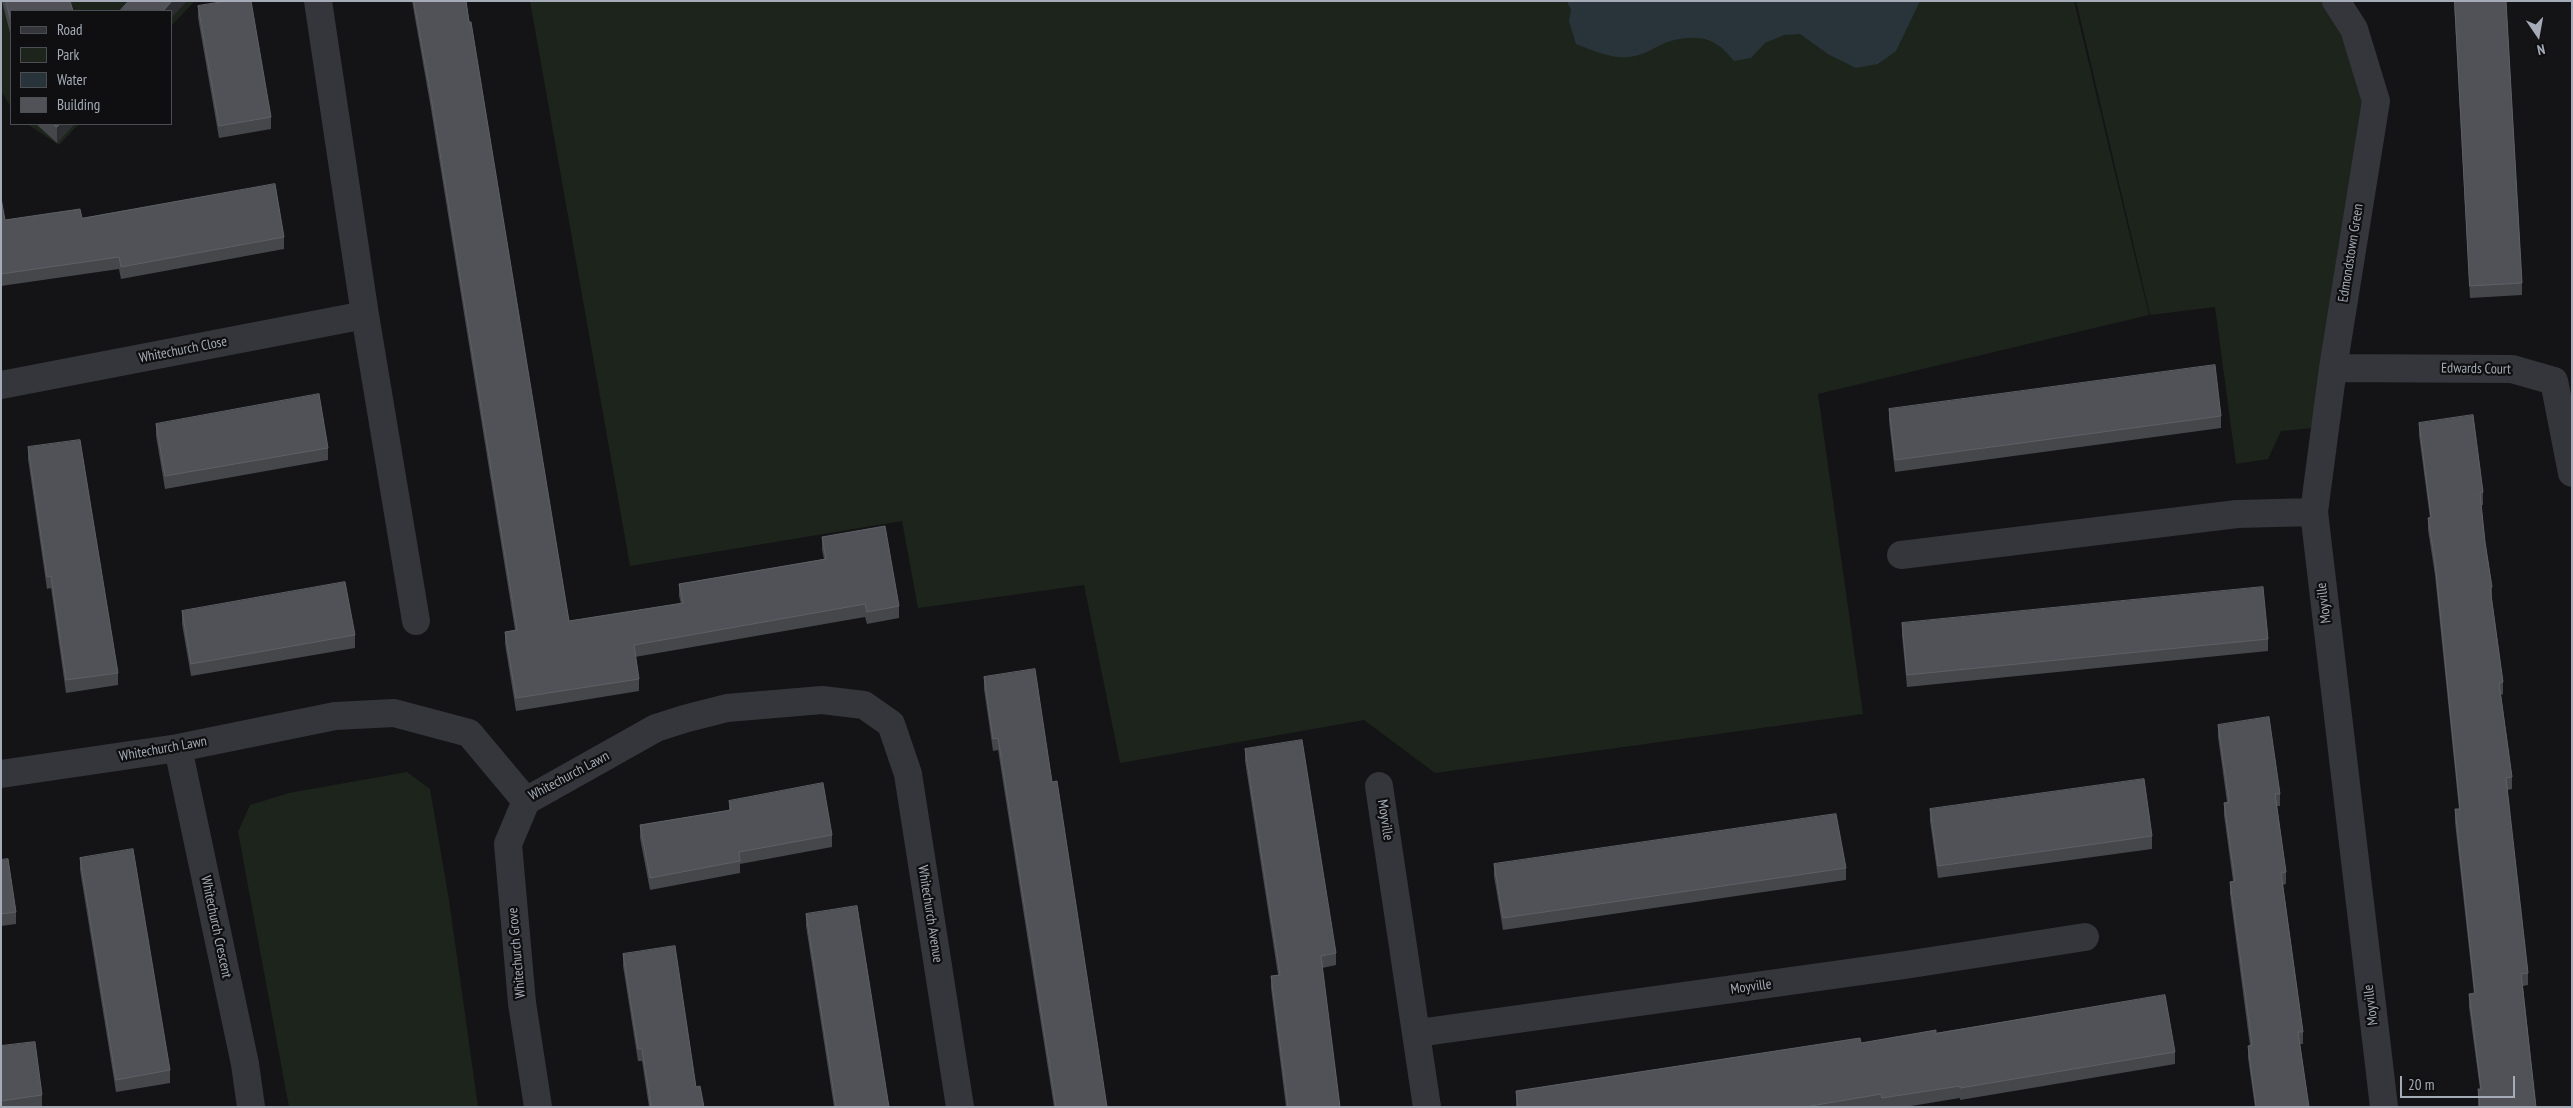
<!DOCTYPE html>
<html>
<head>
<meta charset="utf-8">
<style>
  body { margin:0 }
  #map { position:relative; width:2573px; height:1108px; overflow:hidden; background:#141416; font-family:"PT Sans Narrow",sans-serif }
  canvas { display:block }
  .frame { position:absolute; inset:0; border:2px solid #a5acb7; pointer-events:none }
  .legend { position:absolute; left:10px; top:10px; width:162px; height:115px; box-sizing:border-box; background:#0f0f11; border:1px solid #4b4e53; margin:0; padding:6px 9px; list-style:none; font-size:15px; color:#a5acb7 }
  .legend li { display:flex; align-items:center; gap:10px; height:25px }
  .legend b { width:25px; border:1px solid #4b4e53 }
  .north { position:absolute; left:2513px; top:10px; width:50px; height:50px; -webkit-text-stroke:4px #0f0f11; paint-order:stroke; rotate:168deg; font-size:14px; font-weight:700; line-height:20px; text-align:center; color:#a5acb7 }
  .north::after { content:''; display:block; margin:auto; width:18px; height:22px; background:#a5acb7; clip-path:polygon(50% 0,100% 100%,50% 72%,0 100%) }
  .scale { position:absolute; left:2400px; top:1076px; width:115px; height:22px; box-sizing:border-box; border:2px solid #a5acb7; border-top:0; padding-left:6px; font-size:15px; line-height:18px; white-space:nowrap; color:#a5acb7; -webkit-text-stroke:4px #0f0f11; paint-order:stroke }
</style>
</head>
<body>
<div id="map">
<canvas width="2573" height="1108"></canvas>
<div class="frame"></div>
<ul class="legend">
<li><b style="height:6px;background:#35363b"></b>Road</li>
<li><b style="height:14px;background:#1c241c"></b>Park</li>
<li><b style="height:14px;background:#29343a"></b>Water</li>
<li><b style="height:14px;background:#505257"></b>Building</li>
</ul>
<div class="north">N</div>
<div class="scale">20 m</div>
</div>
<script>
const c = document.querySelector('canvas').getContext('2d');
c.lineJoin = 'round';
function fill(path, color) {
  c.fillStyle = color;
  c.fill(path, 'evenodd');
}
function strokePath(path, color, width, dash) {
  c.strokeStyle = color;
  c.lineWidth = width;
  c.lineCap = dash ? 'butt' : 'round';
  c.setLineDash(dash || []);
  c.stroke(path);
}
function drawText(font, color, halo, rows, align = 'center') {
  c.font = font + ' "PT Sans Narrow",sans-serif';
  c.lineWidth = 4.5;
  c.setLineDash([]);
  c.textBaseline = 'middle';
  c.strokeStyle = halo;
  c.fillStyle = color;
  for (const [text, x, y, turn = 0] of rows) {
    c.save();
    c.translate(x, y);
    c.rotate((+turn || 0) * Math.PI / 180);
    c.textAlign = isNaN(turn) ? turn : align;
    if (halo) c.strokeText(text, 0, 0);
    c.fillText(text, 0, 0);
    c.restore();
  }
}
const green = new Path2D(`
  M 1,1 L 195,1 L 171,26 L 171,11 L 11,11 L 11,107 L 1,91 Z
  M 530,1 L 2074,1 L 2149,315 L 1818,394 L 1863,714 L 1435,773 L 1364,720 L 1120,763 L 1084,585 L 918,608 L 902,521 L 630,566 Z
  M 2076,1 L 2322,1 L 2345,39 L 2365,105 L 2314,428 L 2281,431 L 2268,459 L 2236,464 L 2215,307 L 2150,315 Z
  M 27,124 L 79,124 L 59,145 Z
  M 407,772 L 430,789 L 449,900 L 478,1107 L 289,1107 L 238,832 L 250,805 L 289,793 Z`);
const water = new Path2D(`
  M 1567,1 L 1920,1 L 1896,51 L 1878,64 L 1856,68 L 1828,54 L 1800,34 L 1784,35 L 1765,43 L 1751,58 L 1734,61 C 1717,39 1702,34 1674,40 C 1661,43 1649,53 1635,56 C 1614,61 1595,51 1576,44 L 1569,21 L 1571,10 Z`);
const street = new Path2D(`
  M 318,1 L 365,315 L 416,621
  M 2333,368 L 2512,369 L 2554,381 L 2572,473
  M 1,385 L 365,315
  M 2314,512 L 2333,368 L 2376,101 L 2354,29 L 2336,1
  M 1901,555 L 2237,514 L 2314,512 L 2384,1107
  M 178,748 L 245,1064 L 251,1107
  M 1,774 L 178,748 L 335,716 L 394,713 L 469,733 L 526,801
  M 1379,786 L 1427,1107
  M 526,801 L 656,728 L 684,719 L 727,708 L 822,700 L 864,705 L 891,724 L 908,774 L 960,1107
  M 526,801 L 508,844 L 522,1003 L 538,1107
  M 1418,1033 L 1905,965 L 2085,937`);
const wall = new Path2D(`
  M 2,1 L 70,1 L 11,11 L 11,37 Z
  M 412,1 L 466,1 L 569,621 L 681,604 L 679,596 L 679,584 L 824,559 L 822,550 L 822,537 L 899,606 L 899,618 L 867,624 L 865,617 L 635,657 L 639,679 L 639,691 L 516,711 L 505,644 L 505,632 L 515,630 L 431,109 Z
  M 2454,1 L 2506,1 L 2522,283 L 2522,295 L 2470,298 Z
  M 198,6 L 271,117 L 271,129 L 219,138 L 198,18 Z
  M 36,124 L 74,124 L 57,143 Z
  M 1,198 L 5,220 L 82,218 L 284,237 L 284,249 L 121,279 L 119,269 L 1,286 Z
  M 1889,409 L 2221,416 L 2221,428 L 1895,472 L 1889,421 Z
  M 2419,423 L 2483,492 L 2483,505 L 2481,505 L 2485,542 L 2492,587 L 2492,599 L 2503,682 L 2503,694 L 2501,695 L 2512,777 L 2512,789 L 2507,790 L 2528,973 L 2528,985 L 2523,986 L 2536,1107 L 2478,1107 L 2478,1089 L 2480,1089 L 2469,1007 L 2469,994 L 2474,994 L 2455,822 L 2455,809 L 2459,809 L 2435,575 L 2428,530 L 2428,518 L 2430,518 L 2419,435 Z
  M 156,424 L 328,448 L 328,460 L 165,489 L 156,436 Z
  M 28,447 L 118,673 L 118,685 L 66,693 L 51,588 L 47,589 L 28,459 Z
  M 182,611 L 355,635 L 355,648 L 191,676 L 182,624 Z
  M 1902,623 L 2268,639 L 2268,651 L 1907,687 L 1902,635 Z
  M 984,677 L 1052,782 L 1107,1107 L 1054,1107 L 998,750 L 993,751 L 984,689 Z
  M 2218,725 L 2280,794 L 2280,806 L 2277,806 L 2286,872 L 2286,884 L 2283,885 L 2303,1032 L 2303,1044 L 2300,1044 L 2309,1107 L 2255,1107 L 2248,1058 L 2248,1046 L 2250,1046 L 2230,894 L 2230,882 L 2233,881 L 2224,815 L 2224,803 L 2227,802 L 2218,737 Z
  M 1245,749 L 1336,953 L 1336,965 L 1322,968 L 1340,1107 L 1286,1107 L 1271,988 L 1271,976 L 1278,975 L 1245,761 Z
  M 729,801 L 832,835 L 832,847 L 740,864 L 740,873 L 650,890 L 640,838 L 640,825 L 729,810 Z
  M 1930,809 L 2152,836 L 2152,849 L 1938,878 L 1930,821 Z
  M 80,858 L 170,1070 L 170,1083 L 116,1092 L 80,870 Z
  M 1,860 L 16,912 L 16,924 L 1,926 Z
  M 1494,864 L 1846,868 L 1846,880 L 1503,930 L 1494,876 Z
  M 806,914 L 889,1107 L 834,1107 L 806,926 Z
  M 623,954 L 696,1087 L 704,1107 L 649,1107 L 642,1061 L 638,1061 L 623,966 Z
  M 1936,1033 L 2175,1052 L 2175,1064 L 1960,1100 L 1960,1098 L 1905,1107 L 1516,1107 L 1516,1091 L 1861,1043 Z
  M 1,1046 L 42,1095 L 42,1107 L 1,1107 Z`);
const shadedWall = new Path2D(`
  M 172,1 L 187,1 L 171,18 L 171,11 L 163,11 Z
  M 60,124 L 74,124 L 57,143 L 57,127 Z`);
const building = new Path2D(`
  M 6,1 L 70,1 L 73,11 L 11,11 L 11,21 Z
  M 129,1 L 172,1 L 163,11 L 120,11 Z
  M 227,1 L 251,1 L 271,117 L 219,126 L 198,6 Z
  M 414,1 L 466,1 L 469,22 L 471,22 L 569,621 L 683,603 L 679,584 L 826,559 L 822,537 L 885,526 L 899,606 L 867,612 L 865,604 L 634,645 L 639,679 L 516,698 L 505,632 L 517,630 L 431,97 Z
  M 2455,1 L 2506,1 L 2522,283 L 2470,286 Z
  M 53,124 L 60,124 L 57,127 Z
  M 275,184 L 284,237 L 121,267 L 119,257 L 1,274 L 1,198 L 5,220 L 80,209 L 82,218 Z
  M 2215,365 L 2221,416 L 1895,460 L 1889,409 Z
  M 319,394 L 328,448 L 165,476 L 156,424 Z
  M 2473,415 L 2483,492 L 2480,493 L 2485,542 L 2492,587 L 2490,588 L 2503,682 L 2499,683 L 2512,777 L 2506,778 L 2528,973 L 2521,974 L 2536,1107 L 2480,1107 L 2478,1089 L 2481,1089 L 2469,994 L 2475,993 L 2455,809 L 2460,809 L 2435,562 L 2428,518 L 2431,517 L 2419,423 Z
  M 80,440 L 118,673 L 66,680 L 51,576 L 47,577 L 28,447 Z
  M 345,582 L 355,635 L 191,664 L 182,611 Z
  M 2263,587 L 2268,639 L 1907,675 L 1902,623 Z
  M 1035,669 L 1052,782 L 1057,781 L 1107,1107 L 1056,1107 L 998,738 L 993,739 L 984,677 Z
  M 2269,717 L 2280,794 L 2275,794 L 2286,872 L 2281,873 L 2303,1032 L 2298,1032 L 2309,1107 L 2256,1107 L 2248,1046 L 2252,1045 L 2230,882 L 2235,881 L 2224,803 L 2229,802 L 2218,725 Z
  M 1302,740 L 1336,953 L 1321,956 L 1340,1107 L 1288,1107 L 1271,976 L 1280,975 L 1245,749 Z
  M 2144,779 L 2152,836 L 1938,866 L 1930,809 Z
  M 823,783 L 832,835 L 739,852 L 740,861 L 650,878 L 640,825 L 731,810 L 729,801 Z
  M 1836,814 L 1846,868 L 1503,918 L 1494,864 Z
  M 133,849 L 170,1070 L 116,1080 L 80,858 Z
  M 8,859 L 16,912 L 1,914 L 1,860 Z
  M 857,906 L 889,1107 L 836,1107 L 806,914 Z
  M 675,946 L 696,1087 L 700,1086 L 704,1107 L 651,1107 L 642,1049 L 638,1049 L 623,954 Z
  M 2165,995 L 2175,1052 L 1960,1088 L 1960,1086 L 1882,1098 L 1881,1094 L 1805,1107 L 1518,1107 L 1516,1091 L 1860,1038 L 1861,1043 L 1936,1030 L 1936,1033 Z
  M 35,1042 L 42,1095 L 1,1101 L 1,1046 Z`);
const streetNames = [
  ["Edmondstown Green",2351,253,-81],
  ["Whitechurch Close",183,350,-11],
  ["Edwards Court",2476,369,1],
  ["Moyville",2324,603,-97],
  ["Whitechurch Lawn",163,749,-10],
  ["Whitechurch Lawn",569,776,-28],
  ["Moyville",1385,820,81],
  ["Whitechurch Avenue",930,914,81],
  ["Whitechurch Crescent",216,927,78],
  ["Whitechurch Grove",517,953,-95],
  ["Moyville",1751,987,-8],
  ["Moyville",2371,1005,-97]
];
fill(green, '#1c241c');
fill(water, '#29343a');
strokePath(street, '#35363b', 28);
fill(wall, '#45474b');
fill(shadedWall, '#2d2e31');
fill(building, '#505257');
strokePath(building, '#5d6066', 1);
drawText('14px', '#a5acb7', '#0f0f11', streetNames);
</script>
</body>
</html>
